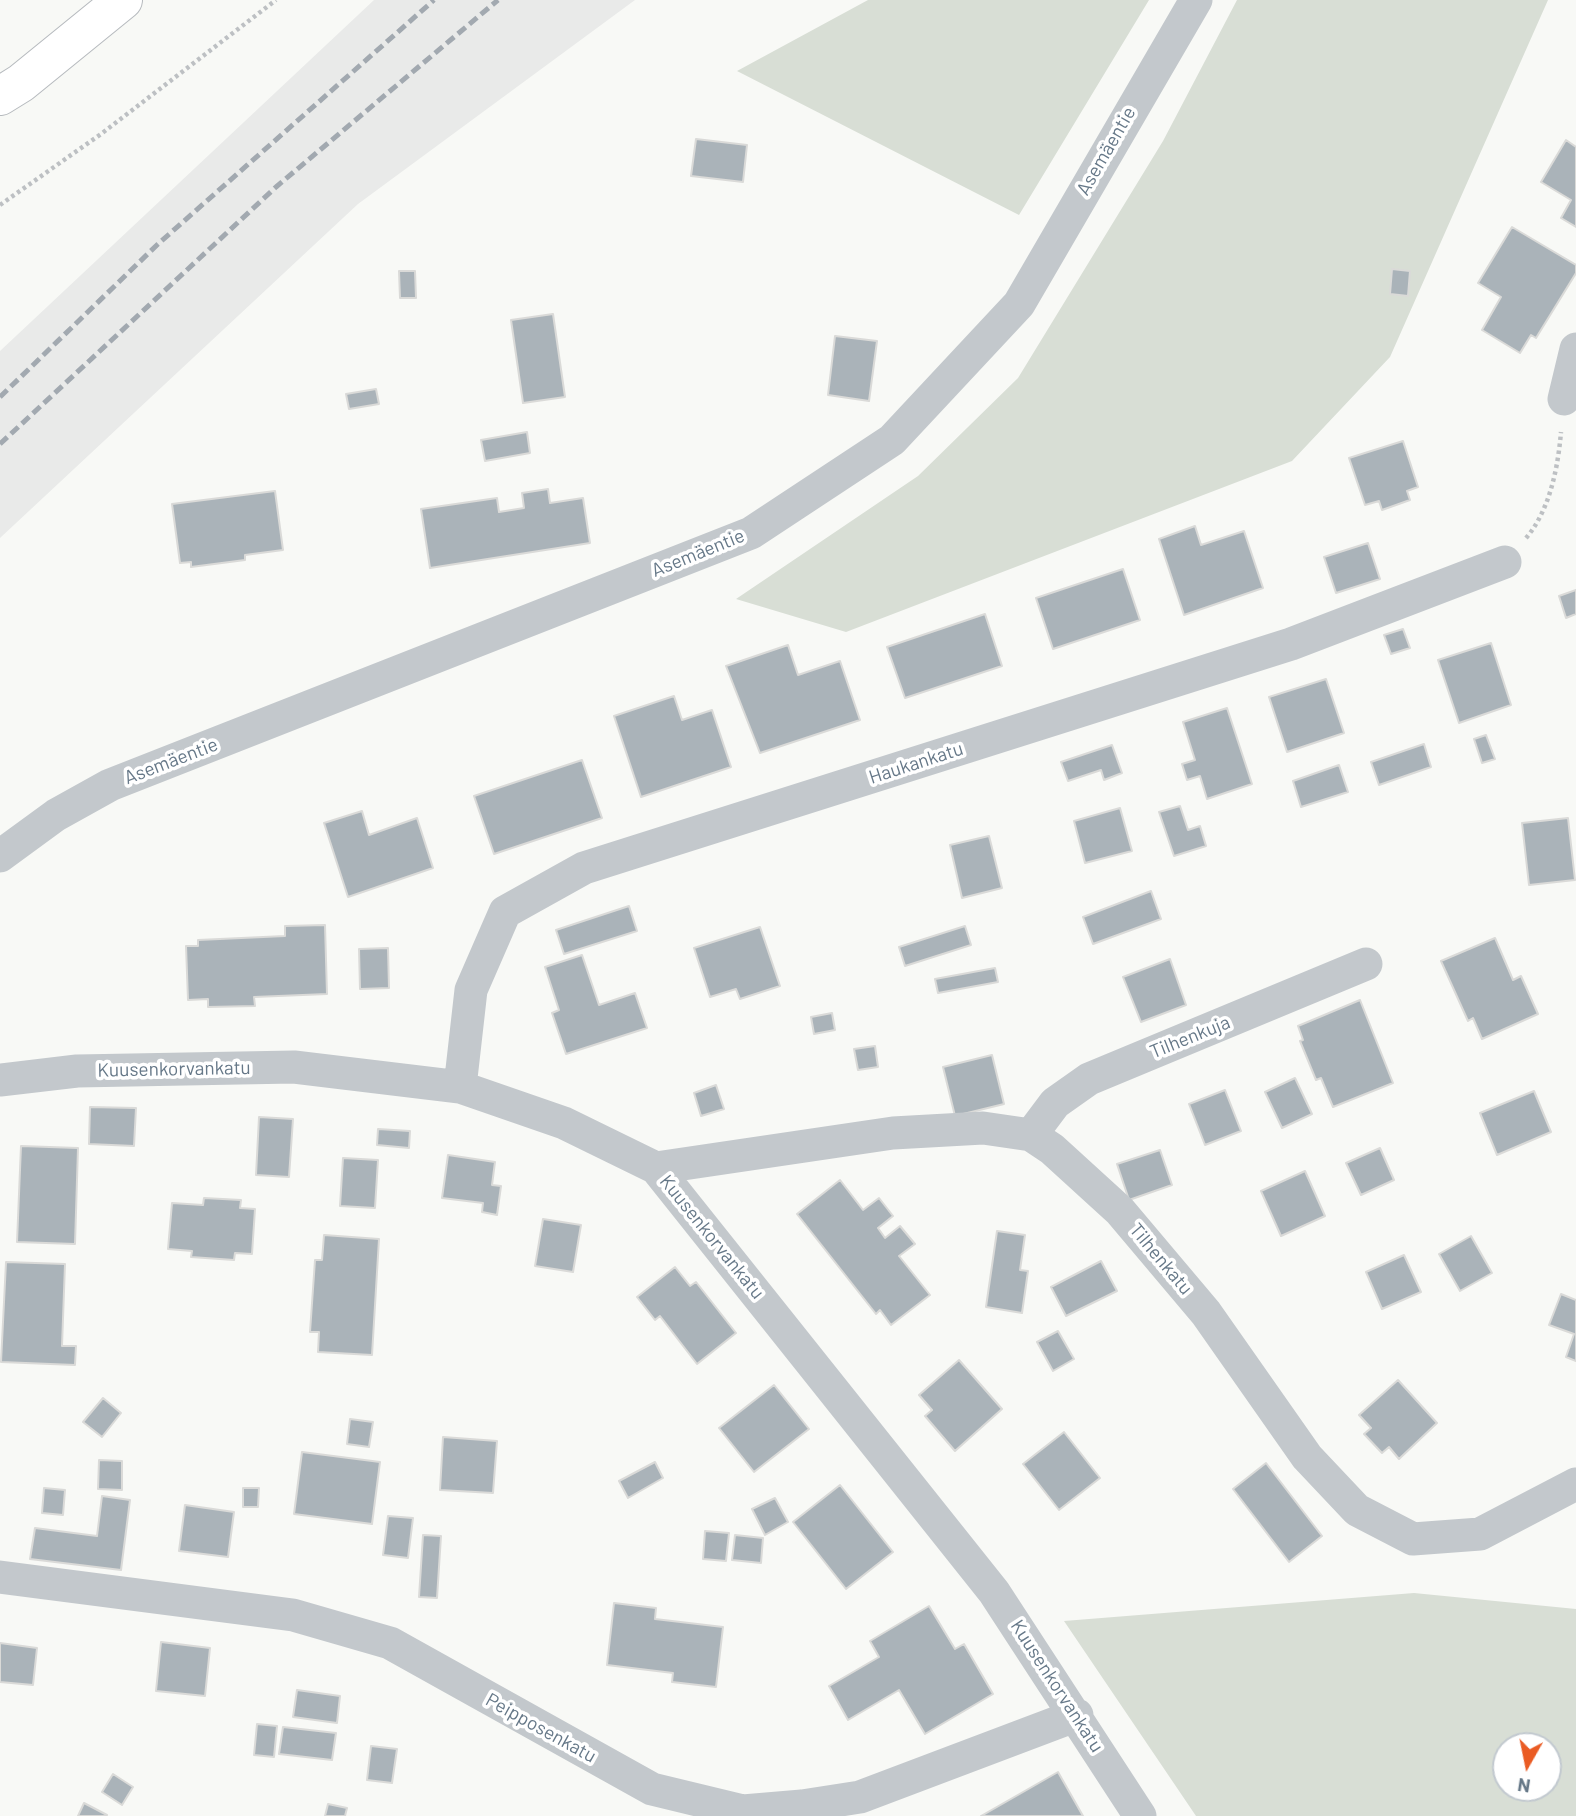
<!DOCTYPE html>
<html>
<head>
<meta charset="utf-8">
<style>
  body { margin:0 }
  #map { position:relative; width:1576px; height:1816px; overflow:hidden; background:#f8f9f6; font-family:Barlow,sans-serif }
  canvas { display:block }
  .north { position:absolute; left:1492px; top:1732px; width:70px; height:70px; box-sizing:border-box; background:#fff; border:2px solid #c2c9cf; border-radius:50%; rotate:189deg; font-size:19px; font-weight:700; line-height:28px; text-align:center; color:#667888 }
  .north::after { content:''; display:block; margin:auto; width:24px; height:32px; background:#ea5c24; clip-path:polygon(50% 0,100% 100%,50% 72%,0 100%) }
</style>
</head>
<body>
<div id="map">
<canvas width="1576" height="1816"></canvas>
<div class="north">N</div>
</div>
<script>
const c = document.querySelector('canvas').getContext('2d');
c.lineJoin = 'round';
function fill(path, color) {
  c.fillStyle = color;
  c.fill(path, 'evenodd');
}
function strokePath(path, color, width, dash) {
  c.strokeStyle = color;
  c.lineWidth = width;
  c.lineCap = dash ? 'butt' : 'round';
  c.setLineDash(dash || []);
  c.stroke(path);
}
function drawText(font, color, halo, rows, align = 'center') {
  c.font = font + ' Barlow,sans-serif';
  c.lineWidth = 7;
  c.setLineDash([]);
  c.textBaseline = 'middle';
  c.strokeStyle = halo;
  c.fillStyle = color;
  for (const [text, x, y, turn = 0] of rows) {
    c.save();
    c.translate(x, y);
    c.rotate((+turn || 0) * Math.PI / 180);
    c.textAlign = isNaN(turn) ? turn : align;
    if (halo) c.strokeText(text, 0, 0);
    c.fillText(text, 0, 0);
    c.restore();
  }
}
const built = new Path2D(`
  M 374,0 L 635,0 L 358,204 L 0,538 L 0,351 Z`);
const green = new Path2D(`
  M 868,0 L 1149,0 L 1019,215 L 737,71 Z
  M 1237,0 L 1548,0 L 1390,357 L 1292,461 L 846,632 L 736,599 L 918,476 L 1018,378 L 1163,141 Z
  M 1414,1593 L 1576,1609 L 1576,1816 L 1196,1816 L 1064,1621 ZM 1506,1746 L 1548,1746 L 1548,1788 L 1506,1788 Z`);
const building = new Path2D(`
  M 696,139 L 747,145 L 743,182 L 691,176 Z
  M 1566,140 L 1576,147 L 1576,227 L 1561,218 L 1571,200 L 1541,182 Z
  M 1512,227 L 1576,265 L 1576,273 L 1536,338 L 1531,335 L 1520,353 L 1482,330 L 1501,297 L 1478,283 Z
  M 1392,269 L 1410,271 L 1408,296 L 1390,294 Z
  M 399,271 L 415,271 L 416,298 L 400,298 Z
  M 553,314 L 565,397 L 523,403 L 511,320 Z
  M 835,336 L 877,341 L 869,401 L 828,395 Z
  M 376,389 L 379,404 L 349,409 L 346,394 Z
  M 527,432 L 530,453 L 485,461 L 481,440 Z
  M 1403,441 L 1418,487 L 1407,491 L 1410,500 L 1382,510 L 1379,501 L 1365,505 L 1349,458 Z
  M 548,489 L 550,503 L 583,498 L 590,543 L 430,568 L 421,509 L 497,498 L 499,512 L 524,508 L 522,493 Z
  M 275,491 L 283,550 L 245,555 L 245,560 L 191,567 L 191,562 L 180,563 L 172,504 Z
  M 1195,526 L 1201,545 L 1244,531 L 1263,588 L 1184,615 L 1159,539 Z
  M 1368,543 L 1380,579 L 1336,593 L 1324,557 Z
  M 1123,569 L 1140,620 L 1053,649 L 1036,598 Z
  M 1576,590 L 1576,614 L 1566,618 L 1559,596 Z
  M 985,614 L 1002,666 L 905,698 L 887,647 Z
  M 1403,629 L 1410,648 L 1391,654 L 1384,635 Z
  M 1491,643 L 1511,705 L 1459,723 L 1438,660 Z
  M 788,645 L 798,675 L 840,661 L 860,720 L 760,753 L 726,666 Z
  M 1326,679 L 1344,733 L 1287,752 L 1269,697 Z
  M 674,696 L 682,720 L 712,710 L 731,767 L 641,797 L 614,716 Z
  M 1227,708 L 1252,784 L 1207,799 L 1200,776 L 1187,780 L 1182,764 L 1195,760 L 1183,722 Z
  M 1486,735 L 1495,759 L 1482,763 L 1474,739 Z
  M 1424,744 L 1431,767 L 1379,785 L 1371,762 Z
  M 1112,745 L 1122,773 L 1104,780 L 1101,770 L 1068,781 L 1061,762 Z
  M 582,760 L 602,818 L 494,854 L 474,796 Z
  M 1339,765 L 1348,792 L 1301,807 L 1293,781 Z
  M 1180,806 L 1188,830 L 1200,826 L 1206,846 L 1174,856 L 1159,812 Z
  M 1120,808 L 1132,851 L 1085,863 L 1074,821 Z
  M 362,811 L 369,835 L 417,818 L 433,868 L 348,897 L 324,823 Z
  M 1568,818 L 1575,880 L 1529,885 L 1522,823 Z
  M 989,836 L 1002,888 L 962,898 L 950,845 Z
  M 1151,891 L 1161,919 L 1093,944 L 1083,917 Z
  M 629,906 L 637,931 L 564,954 L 556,930 Z
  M 325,925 L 327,994 L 254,997 L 255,1006 L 208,1007 L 208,999 L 188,1000 L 186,946 L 198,946 L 198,940 L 285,936 L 285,926 Z
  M 965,926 L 971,945 L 905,966 L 899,947 Z
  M 760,927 L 780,986 L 740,999 L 736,989 L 710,997 L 694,948 Z
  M 1495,938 L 1513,980 L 1521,976 L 1538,1014 L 1482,1039 L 1473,1018 L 1468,1021 L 1441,961 Z
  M 388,948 L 389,988 L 360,989 L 359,949 Z
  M 582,955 L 599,1005 L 635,993 L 647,1028 L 566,1054 L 552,1013 L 559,1010 L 545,967 Z
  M 1170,959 L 1186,1005 L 1141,1022 L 1123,977 Z
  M 995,968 L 998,982 L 938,993 L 935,979 Z
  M 1360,1000 L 1393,1083 L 1333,1107 L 1321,1078 L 1316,1080 L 1300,1041 L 1303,1040 L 1298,1026 Z
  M 832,1013 L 835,1030 L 814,1034 L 811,1017 Z
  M 875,1046 L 878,1067 L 858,1070 L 854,1049 Z
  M 992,1055 L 1004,1104 L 955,1116 L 943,1067 Z
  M 1295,1078 L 1312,1114 L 1282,1128 L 1265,1092 Z
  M 716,1085 L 724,1109 L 701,1116 L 694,1093 Z
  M 1225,1090 L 1241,1131 L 1205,1145 L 1189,1104 Z
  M 1534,1091 L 1551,1132 L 1497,1155 L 1480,1113 Z
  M 90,1107 L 136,1108 L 134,1146 L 89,1144 Z
  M 259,1117 L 293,1119 L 289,1177 L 256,1175 Z
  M 378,1129 L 410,1131 L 409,1148 L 377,1145 Z
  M 21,1146 L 78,1148 L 75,1244 L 17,1242 Z
  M 1380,1148 L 1394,1180 L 1361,1195 L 1346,1163 Z
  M 1160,1150 L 1172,1185 L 1129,1200 L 1117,1164 Z
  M 448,1155 L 495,1162 L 492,1185 L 501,1186 L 497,1215 L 482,1212 L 483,1203 L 442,1198 Z
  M 343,1158 L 378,1160 L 375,1208 L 340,1206 Z
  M 1305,1171 L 1325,1216 L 1281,1236 L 1261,1191 Z
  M 840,1180 L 863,1210 L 879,1198 L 893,1216 L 878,1228 L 885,1238 L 900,1226 L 915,1244 L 899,1256 L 930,1295 L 891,1325 L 880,1310 L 876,1314 L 797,1214 Z
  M 204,1198 L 241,1200 L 240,1208 L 255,1209 L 252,1254 L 235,1253 L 234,1260 L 191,1257 L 192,1251 L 168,1249 L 172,1203 L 203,1205 Z
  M 543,1219 L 581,1225 L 573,1272 L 535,1266 Z
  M 997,1231 L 1025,1235 L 1020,1270 L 1028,1271 L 1022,1313 L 986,1307 Z
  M 324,1235 L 379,1239 L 372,1355 L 318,1352 L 319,1332 L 310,1332 L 315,1260 L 322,1260 Z
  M 1471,1236 L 1492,1273 L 1460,1291 L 1439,1254 Z
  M 1404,1255 L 1421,1292 L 1382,1309 L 1366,1272 Z
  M 1101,1261 L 1117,1291 L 1066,1316 L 1051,1287 Z
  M 6,1262 L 65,1264 L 62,1346 L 76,1346 L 75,1365 L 1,1362 Z
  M 675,1267 L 690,1286 L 696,1282 L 736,1333 L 697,1364 L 660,1316 L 655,1320 L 637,1297 Z
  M 1561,1294 L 1576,1300 L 1576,1361 L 1566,1357 L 1574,1334 L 1549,1325 Z
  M 1058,1331 L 1074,1359 L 1053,1371 L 1037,1342 Z
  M 959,1360 L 1002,1409 L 955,1451 L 925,1416 L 932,1410 L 919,1395 Z
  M 1398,1380 L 1437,1423 L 1399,1459 L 1389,1447 L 1382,1453 L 1364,1434 L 1371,1428 L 1359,1415 Z
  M 774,1385 L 809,1429 L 754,1472 L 719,1428 Z
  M 103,1398 L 121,1413 L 102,1437 L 83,1422 Z
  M 350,1419 L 373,1422 L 369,1447 L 347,1444 Z
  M 1064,1432 L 1100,1478 L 1059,1510 L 1023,1464 Z
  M 443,1437 L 497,1441 L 493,1493 L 440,1490 Z
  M 302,1452 L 380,1462 L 372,1524 L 294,1514 Z
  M 99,1460 L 122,1461 L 122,1490 L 98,1489 Z
  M 655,1462 L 663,1478 L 628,1498 L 619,1481 Z
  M 1266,1463 L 1322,1536 L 1289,1562 L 1233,1489 Z
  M 840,1485 L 893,1552 L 846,1589 L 793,1522 Z
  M 44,1488 L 65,1490 L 63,1515 L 42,1513 Z
  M 243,1488 L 259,1488 L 258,1507 L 243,1507 Z
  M 102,1496 L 130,1500 L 121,1570 L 30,1559 L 35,1528 L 97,1536 Z
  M 775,1498 L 788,1522 L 765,1535 L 752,1509 Z
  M 185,1505 L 234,1512 L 228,1557 L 179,1551 Z
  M 388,1516 L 413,1518 L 408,1558 L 383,1555 Z
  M 705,1531 L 729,1533 L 726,1561 L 703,1559 Z
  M 423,1535 L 441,1536 L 437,1598 L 419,1597 Z
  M 735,1535 L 763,1538 L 761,1563 L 732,1560 Z
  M 614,1603 L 656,1608 L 655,1619 L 723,1627 L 716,1687 L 672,1682 L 673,1673 L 607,1665 Z
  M 929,1606 L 955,1649 L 964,1644 L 993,1694 L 925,1734 L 899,1690 L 848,1720 L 829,1686 L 879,1657 L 870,1641 Z
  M 161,1642 L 210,1648 L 205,1696 L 156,1691 Z
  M 0,1643 L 37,1648 L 33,1685 L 0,1682 Z
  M 297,1690 L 340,1696 L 337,1723 L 293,1717 Z
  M 257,1724 L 277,1726 L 274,1757 L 254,1755 Z
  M 283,1727 L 336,1733 L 332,1760 L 279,1754 Z
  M 371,1746 L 397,1749 L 392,1783 L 367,1780 Z
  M 1058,1772 L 1083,1816 L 981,1816 Z
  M 113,1774 L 133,1787 L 122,1805 L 102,1792 Z
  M 84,1803 L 107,1815 L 106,1816 L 78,1816 Z
  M 328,1804 L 347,1808 L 345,1816 L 325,1816 Z`);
const path = new Path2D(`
  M 0,205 L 101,134 L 276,0
  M 1526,538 C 1550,510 1558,467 1561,432`);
const minor = new Path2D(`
  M 1564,399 L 1576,349
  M 0,856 L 56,815 L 110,785 L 751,533 L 892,440 L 1019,304 L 1196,0
  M 0,1080 L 77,1071 L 294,1067 L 460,1087 L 564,1123 L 656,1168 L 994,1592 L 1140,1816
  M 460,1087 L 471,990 L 505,912 L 584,868 L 1291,644 L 1505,562
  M 1031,1135 L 1055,1103 L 1089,1079 L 1366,964
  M 656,1168 L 893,1133 L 983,1128 L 1031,1135 L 1052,1149 L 1120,1211 L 1206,1313 L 1307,1457 L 1357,1510 L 1413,1539 L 1480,1534 L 1576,1484
  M 0,1577 L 293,1615 L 390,1643 L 652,1789 L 743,1811 L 802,1806 L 860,1797 L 1077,1715`);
const highway = new Path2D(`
  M 0,96 L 21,83 L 123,0`);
const rail = new Path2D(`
  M 0,397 L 158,244 L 434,0
  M 0,444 L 276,187 L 498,0`);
const streetNames = [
  ["Asemäentie",1106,151,-60],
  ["Asemäentie",698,553,-22],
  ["Asemäentie",171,761,-21],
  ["Haukankatu",916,763,-18],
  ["Tilhenkuja",1190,1037,-22],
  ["Kuusenkorvankatu",174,1069,-1],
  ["Kuusenkorvankatu",712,1237,51],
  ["Tilhenkatu",1161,1259,50],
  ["Kuusenkorvankatu",1057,1686,57],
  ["Peipposenkatu",541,1728,29]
];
fill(built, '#e9eae9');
fill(green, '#d8ded5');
fill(building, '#aab3b9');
strokePath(building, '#dadad8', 2);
strokePath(highway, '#b6babe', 40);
strokePath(path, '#bdc0c3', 4.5, [3.5, 3.5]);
strokePath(minor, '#c3c8cc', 33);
strokePath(highway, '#fff', 38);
strokePath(rail, '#a2a9b0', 5, [10, 5]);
drawText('19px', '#667888', '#fff', streetNames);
</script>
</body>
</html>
